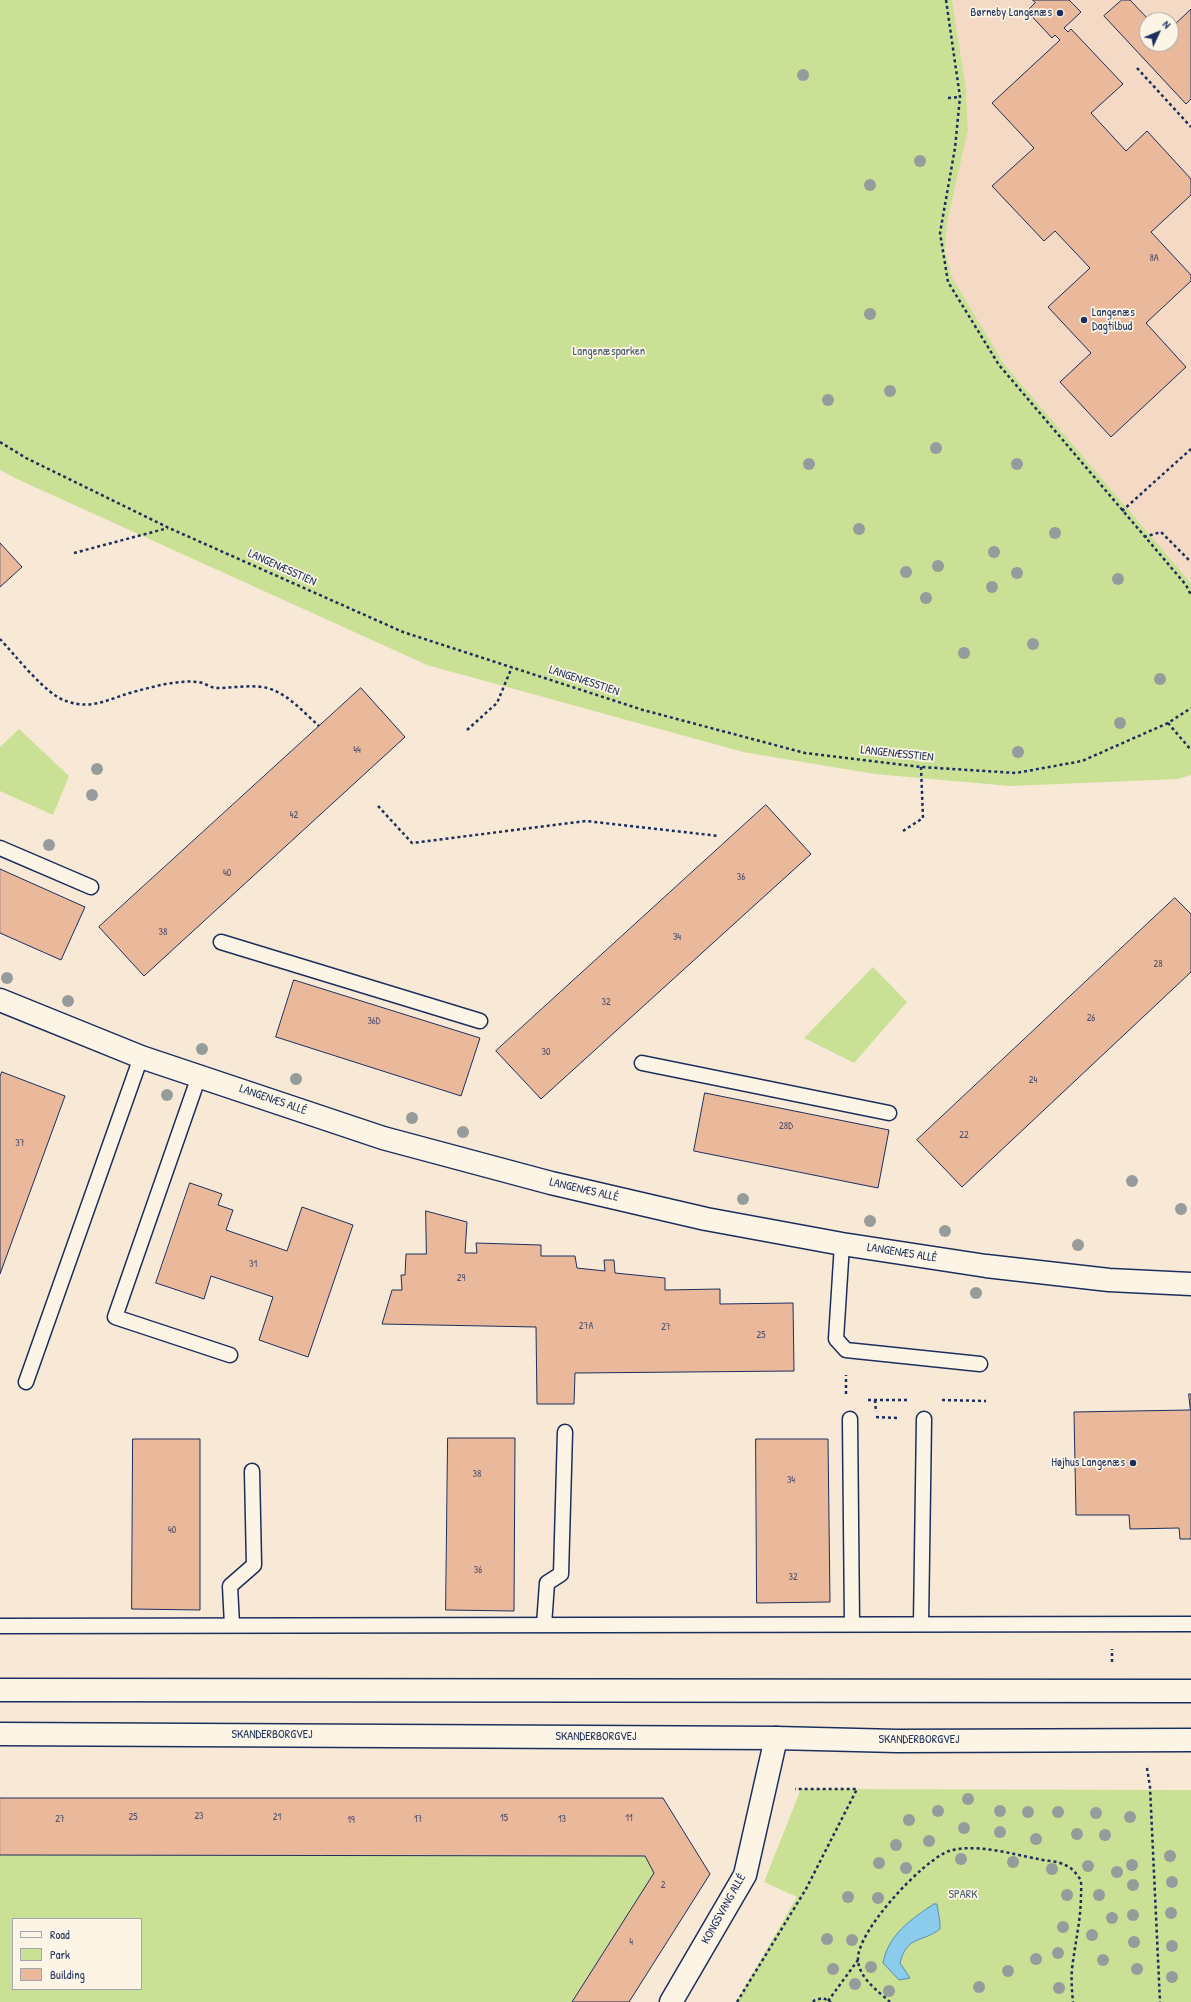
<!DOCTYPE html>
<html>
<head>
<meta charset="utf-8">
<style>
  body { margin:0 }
  #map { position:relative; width:1191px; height:2002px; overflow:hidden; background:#f8e9d6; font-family:"Patrick Hand",sans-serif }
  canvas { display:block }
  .legend { position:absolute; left:12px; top:1918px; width:130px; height:72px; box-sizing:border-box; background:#fcf5e5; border:1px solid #a2a6af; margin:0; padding:5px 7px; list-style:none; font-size:12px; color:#1b2f5e }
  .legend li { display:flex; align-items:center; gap:8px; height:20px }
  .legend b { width:20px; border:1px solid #a2a6af }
  .north { position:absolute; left:1139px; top:12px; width:40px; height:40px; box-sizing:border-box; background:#fcf5e5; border:1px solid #a2a6af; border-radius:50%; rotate:46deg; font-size:11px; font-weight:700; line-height:16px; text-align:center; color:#1b2f5e }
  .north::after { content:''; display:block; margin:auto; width:14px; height:18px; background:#1b2f5e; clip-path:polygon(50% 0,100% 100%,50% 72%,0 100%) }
</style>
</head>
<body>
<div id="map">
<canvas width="1191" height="2002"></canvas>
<ul class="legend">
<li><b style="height:5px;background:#fcf5e5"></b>Road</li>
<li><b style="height:11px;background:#c9e095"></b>Park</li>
<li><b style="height:11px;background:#eab89b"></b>Building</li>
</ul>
<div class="north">N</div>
</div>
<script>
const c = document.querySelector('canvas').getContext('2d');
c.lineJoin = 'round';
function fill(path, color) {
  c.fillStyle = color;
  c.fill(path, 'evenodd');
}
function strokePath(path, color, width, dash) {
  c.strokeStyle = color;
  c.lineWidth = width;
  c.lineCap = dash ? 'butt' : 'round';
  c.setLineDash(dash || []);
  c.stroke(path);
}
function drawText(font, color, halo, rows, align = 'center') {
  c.font = font + ' "Patrick Hand",sans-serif';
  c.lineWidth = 3.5;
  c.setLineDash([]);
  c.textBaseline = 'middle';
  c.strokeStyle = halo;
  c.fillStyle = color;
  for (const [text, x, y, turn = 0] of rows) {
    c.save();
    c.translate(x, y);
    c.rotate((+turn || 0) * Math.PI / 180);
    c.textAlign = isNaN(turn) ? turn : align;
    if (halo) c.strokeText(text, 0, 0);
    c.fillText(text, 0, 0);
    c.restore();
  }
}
const built = new Path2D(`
  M 952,0 L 1191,0 L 1191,583 L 1004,364 L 952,277 L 945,250 L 947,223 L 968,130 L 966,89 ZM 1147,20 L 1171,20 L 1171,44 L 1147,44 Z`);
const green = new Path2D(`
  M 0,0 L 952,0 L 966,89 L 968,130 L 947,223 L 945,250 L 952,277 L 1004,364 L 1191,583 L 1191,775 L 1178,779 L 1010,786 L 875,774 L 743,752 L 427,665 L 17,479 L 0,470 Z
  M 19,729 L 69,776 L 53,815 L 0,791 L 0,747 Z
  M 873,967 L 907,1002 L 854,1063 L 804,1038 Z
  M 801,1789 L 1191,1790 L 1191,2002 L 736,2002 L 797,1897 L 764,1882 Z
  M 0,1855 L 645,1856 L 654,1873 L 572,2002 L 0,2002 ZM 13,1919 L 141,1919 L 141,1989 L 13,1989 Z`);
const water = new Path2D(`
  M 934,1904 L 937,1904 L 940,1923 L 940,1929 C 922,1943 907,1935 900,1963 L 910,1978 L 899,1980 L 883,1963 C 888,1935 911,1919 934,1904 Z`);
const building = new Path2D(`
  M 1033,0 L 1069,0 L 1081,12 L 1064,28 L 1068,32 L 1071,29 L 1123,84 L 1091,113 L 1126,151 L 1147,131 L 1191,179 L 1191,195 L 1151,232 L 1191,275 L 1191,281 L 1146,323 L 1186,367 L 1111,437 L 1060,382 L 1091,353 L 1048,307 L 1090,268 L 1055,231 L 1044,241 L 992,186 L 1034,148 L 992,103 L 1060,40 L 1055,35 L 1052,38 L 1027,11 L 1035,3 Z
  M 1122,0 L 1130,0 L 1149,20 L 1147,20 L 1147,44 L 1171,44 L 1171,28 L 1191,9 L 1191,99 L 1186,104 L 1104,16 Z
  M 0,543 L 22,567 L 0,587 Z
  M 361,688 L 405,737 L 144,976 L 99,927 Z
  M 766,805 L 811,854 L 541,1099 L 496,1051 Z
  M 0,869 L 85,907 L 61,960 L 0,933 Z
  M 1175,898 L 1191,914 L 1191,972 L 962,1187 L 917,1140 Z
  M 294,980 L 480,1038 L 461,1096 L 276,1037 Z
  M 2,1072 L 65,1096 L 0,1274 L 0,1077 Z
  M 705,1093 L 889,1130 L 878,1188 L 694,1151 Z
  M 190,1183 L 222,1194 L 218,1205 L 233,1210 L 226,1230 L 287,1251 L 302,1207 L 353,1225 L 308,1357 L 259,1340 L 273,1297 L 211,1276 L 204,1299 L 156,1283 Z
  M 426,1211 L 467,1222 L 465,1253 L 477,1253 L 476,1243 L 541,1245 L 541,1256 L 575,1256 L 577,1268 L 605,1271 L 604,1260 L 614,1260 L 615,1273 L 665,1278 L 665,1290 L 720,1289 L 720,1304 L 793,1303 L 794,1371 L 575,1373 L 574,1404 L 537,1404 L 536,1327 L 382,1324 L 392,1290 L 402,1290 L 401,1275 L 405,1275 L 406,1254 L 426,1254 Z
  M 1189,1394 L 1191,1394 L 1191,1539 L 1180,1539 L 1179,1528 L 1130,1529 L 1129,1515 L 1076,1515 L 1074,1412 L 1190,1410 Z
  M 448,1438 L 515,1438 L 514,1611 L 446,1610 Z
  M 133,1439 L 200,1439 L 200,1610 L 132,1609 Z
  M 756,1439 L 828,1439 L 830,1602 L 757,1603 Z
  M 0,1798 L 663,1798 L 710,1874 L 629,2002 L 572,2002 L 654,1873 L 645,1856 L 0,1855 Z`);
const path = new Path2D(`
  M 946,0 L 960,97 L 955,148 L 940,233 L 948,282 L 999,365 L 1186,585 L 1191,595
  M 1137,68 L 1191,127
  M 948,98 L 960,97
  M 0,442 L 26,458 L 169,528 L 403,632 L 643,710 L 805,753 L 921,767 L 1016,773 L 1082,761 L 1168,723 L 1191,708
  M 1122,511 L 1191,449
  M 1144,537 L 1161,532 L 1191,562
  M 74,553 L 168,528
  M 0,639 C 15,655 46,695 66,701 C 94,711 111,697 137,691 C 156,686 177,680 197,682 C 204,682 210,688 217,688 C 232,688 247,685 262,687 C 285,690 303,712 319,726
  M 1168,723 L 1191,750
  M 467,730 L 497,703 L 512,667
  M 378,806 L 412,843 L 586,821 L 719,836
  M 903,831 L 923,818 L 921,767
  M 846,1394 L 846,1375
  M 868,1400 L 907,1400
  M 875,1400 L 876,1412
  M 942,1400 L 986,1401
  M 876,1417 L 898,1418
  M 1112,1662 L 1112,1649
  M 1147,1768 L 1150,1787 L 1160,2002
  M 828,2001 L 858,1960
  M 737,2002 L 806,1889 L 857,1789 L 795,1789
  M 813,2002 L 815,2000 L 823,1998 L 831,2002
  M 890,2002 C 878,1991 859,1978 858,1960 C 856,1932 923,1860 949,1851 C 975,1843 1012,1854 1038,1859 C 1046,1861 1058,1861 1065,1865 C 1071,1867 1077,1874 1080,1879 C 1082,1883 1081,1890 1081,1894 C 1081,1920 1075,1943 1072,1969 C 1071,1980 1072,1991 1073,2002`);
const service = new Path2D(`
  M 0,848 L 91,887
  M 221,942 L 480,1021
  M 642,1063 L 889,1113
  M 199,1076 L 115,1317 L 230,1355
  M 842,1244 L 836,1339 L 846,1350 L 980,1364
  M 26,1382 L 141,1057
  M 850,1419 L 852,1624
  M 921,1624 L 924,1419
  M 232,1625 L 230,1586 L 254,1565 L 252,1471
  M 544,1625 L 547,1583 L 561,1574 L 565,1432
  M 0,1626 L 1191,1624`);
const minor = new Path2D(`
  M 0,1000 L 141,1057 L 383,1138 L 551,1183 L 706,1219 L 842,1244 L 986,1266 L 1109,1280 L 1191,1284
  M 671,2002 L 745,1875 L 776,1738`);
const tertiary = new Path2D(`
  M 0,1690 L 1191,1691
  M 0,1734 L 776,1738 L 897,1741 L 1191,1740`);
const trees = [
  [803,75],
  [920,161],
  [870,185],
  [870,314],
  [890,391],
  [828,400],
  [936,448],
  [809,464],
  [1017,464],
  [859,529],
  [1055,533],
  [994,552],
  [938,566],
  [906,572],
  [1017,573],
  [1118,579],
  [992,587],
  [926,598],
  [1033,644],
  [964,653],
  [1160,679],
  [1120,723],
  [1018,752],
  [97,769],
  [92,795],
  [49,845],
  [7,978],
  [68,1001],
  [202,1049],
  [296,1079],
  [167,1095],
  [412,1118],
  [463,1132],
  [1132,1181],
  [743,1199],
  [1181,1209],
  [870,1221],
  [945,1231],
  [1078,1245],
  [976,1293],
  [968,1799],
  [938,1811],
  [1000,1811],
  [1028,1812],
  [1058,1812],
  [1096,1813],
  [1130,1817],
  [909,1820],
  [964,1828],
  [1000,1832],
  [1077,1834],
  [1105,1835],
  [1036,1839],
  [929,1841],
  [896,1845],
  [1170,1856],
  [961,1859],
  [1013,1862],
  [879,1863],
  [1132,1865],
  [1088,1866],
  [906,1868],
  [1052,1869],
  [1117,1872],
  [1172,1882],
  [1133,1885],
  [1067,1895],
  [1099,1895],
  [848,1897],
  [878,1898],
  [1171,1913],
  [1133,1915],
  [1112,1918],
  [1063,1927],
  [1092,1935],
  [827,1939],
  [852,1940],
  [1134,1942],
  [1172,1946],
  [1058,1953],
  [1036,1959],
  [1103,1960],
  [871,1967],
  [833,1969],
  [1137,1969],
  [1008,1971],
  [1172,1977],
  [855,1984],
  [979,1987],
  [1059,1988],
  [889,1991]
];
const markers = [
  [1060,13,4,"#1b2f5e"],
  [1084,320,4,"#1b2f5e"],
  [1133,1463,4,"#1b2f5e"]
];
const numberNames = [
  ["8A",1154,258],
  ["44",357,750],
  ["42",294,815],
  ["40",227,873],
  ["36",741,877],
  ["38",163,932],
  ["34",677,937],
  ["28",1158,964],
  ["32",606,1002],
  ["26",1091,1018],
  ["36D",374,1021],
  ["30",546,1052],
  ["24",1033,1080],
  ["28D",786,1126],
  ["22",964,1135],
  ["37",20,1143],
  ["31",253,1264],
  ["29",461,1278],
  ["27A",586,1326],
  ["27",666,1327],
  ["25",761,1335],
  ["38",477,1474],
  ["34",791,1480],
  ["40",172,1530],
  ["36",478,1570],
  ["32",793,1577],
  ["23",199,1816],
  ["25",133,1817],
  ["21",277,1817],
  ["15",504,1818],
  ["11",629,1818],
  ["27",60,1819],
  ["17",418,1819],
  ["13",562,1819],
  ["19",351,1820],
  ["2",663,1885],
  ["4",631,1942]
];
const poiNames = [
  ["Børneby Langenæs",1052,13],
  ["Langenæs",1092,313,"left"],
  ["Dagtilbud",1092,327,"left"],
  ["Højhus Langenæs",1125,1463]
];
const parkNames = [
  ["Langenæsparken",609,352],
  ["SPARK",963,1895]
];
const streetNames = [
  ["LANGENÆSSTIEN",282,568,24],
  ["LANGENÆSSTIEN",584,681,18],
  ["LANGENÆSSTIEN",897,754,6],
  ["LANGENÆS ALLÉ",273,1100,19],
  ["LANGENÆS ALLÉ",584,1190,13],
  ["LANGENÆS ALLÉ",902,1253,9],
  ["SKANDERBORGVEJ",272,1735],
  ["SKANDERBORGVEJ",596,1737],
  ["SKANDERBORGVEJ",919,1740],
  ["KONGSVANG ALLÉ",724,1909,-61]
];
fill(built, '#f4dac4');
fill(green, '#c9e095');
fill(water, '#8bcbec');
strokePath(water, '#5e8db3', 1);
fill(building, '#eab89b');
strokePath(building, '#1b2f5e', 1);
strokePath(service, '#1b2f5e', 17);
strokePath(minor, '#1b2f5e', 25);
strokePath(tertiary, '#1b2f5e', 25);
strokePath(path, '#1b2f5e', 2.5, [3, 3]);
strokePath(service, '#fcf5e5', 14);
strokePath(minor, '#fcf5e5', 22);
strokePath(tertiary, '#fcf5e5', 22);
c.fillStyle = '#969b9c';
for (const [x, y] of trees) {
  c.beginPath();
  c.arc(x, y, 6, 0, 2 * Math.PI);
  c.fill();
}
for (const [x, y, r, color] of markers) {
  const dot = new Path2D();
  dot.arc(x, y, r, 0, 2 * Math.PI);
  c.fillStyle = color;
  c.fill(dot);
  strokePath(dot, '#fcf5e5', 1.5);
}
drawText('10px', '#4f516d', null, numberNames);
drawText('12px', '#1b2f5e', '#fcf5e5', poiNames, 'right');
drawText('12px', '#465b6c', '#fcf5e5', parkNames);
drawText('12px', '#1b2f5e', '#fcf5e5', streetNames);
</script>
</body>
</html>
